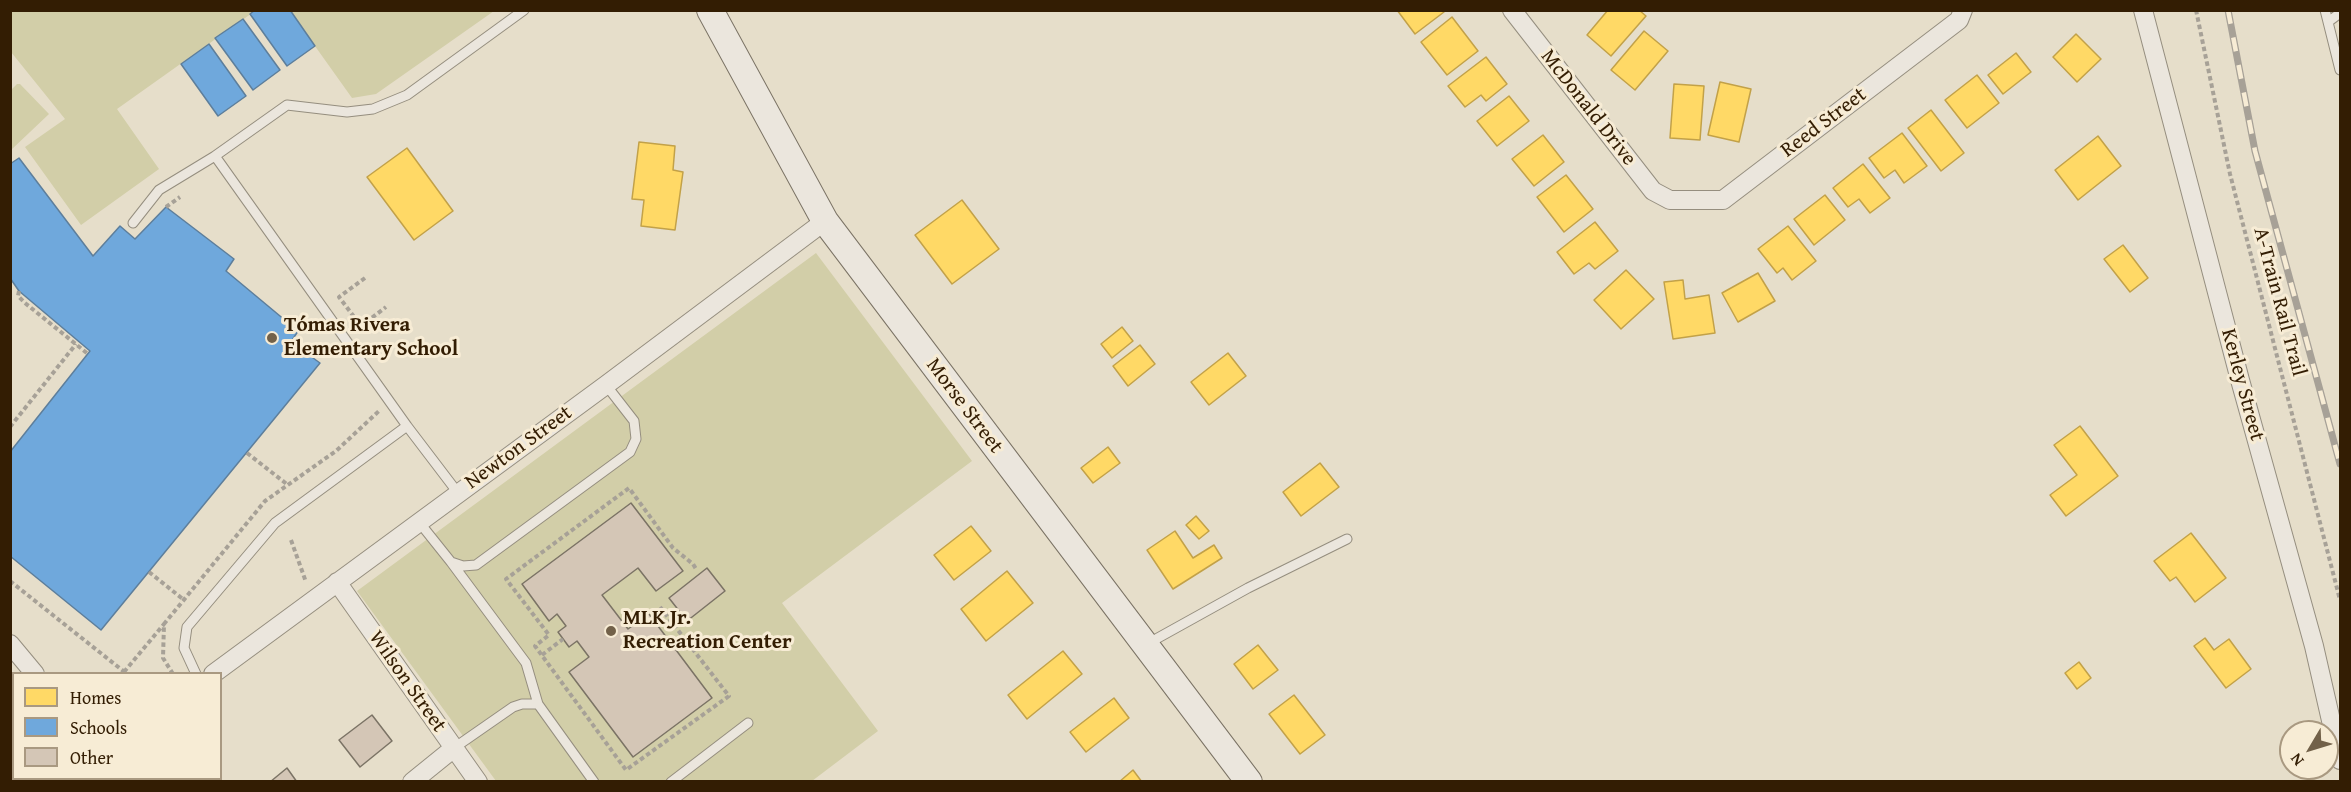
<!DOCTYPE html>
<html>
<head>
<meta charset="utf-8">
<style>
  body { margin:0 }
  #map { position:relative; width:2351px; height:792px; overflow:hidden; background:#e6deca; font-family:"Gentium Book Plus",serif }
  canvas { display:block }
  .frame { position:absolute; inset:0; border:12px solid #331d03; pointer-events:none }
  .legend { position:absolute; left:12px; top:672px; width:210px; height:108px; box-sizing:border-box; background:#f7ecd5; border:2px solid #a99981; margin:0; padding:8px 10px; list-style:none; font-size:18px; color:#331d03 }
  .legend li { display:flex; align-items:center; gap:12px; height:30px }
  .legend b { width:30px; border:2px solid #a99981 }
  .north { position:absolute; left:2279px; top:720px; width:60px; height:60px; box-sizing:border-box; background:#f7ecd5; border:2px solid #a99981; border-radius:50%; rotate:232deg; font-size:16px; font-weight:700; line-height:24px; text-align:center; color:#331d03 }
  .north::after { content:''; display:block; margin:auto; width:21px; height:27px; background:#726149; clip-path:polygon(50% 0,100% 100%,50% 72%,0 100%) }
</style>
</head>
<body>
<div id="map">
<canvas width="2351" height="792"></canvas>
<div class="frame"></div>
<ul class="legend">
<li><b style="height:16px;background:#ffd966"></b>Homes</li>
<li><b style="height:16px;background:#6fa8dc"></b>Schools</li>
<li><b style="height:16px;background:#d4c6b6"></b>Other</li>
</ul>
<div class="north">N</div>
</div>
<script>
const c = document.querySelector('canvas').getContext('2d');
c.lineJoin = 'round';
function fill(path, color) {
  c.fillStyle = color;
  c.fill(path, 'evenodd');
}
function strokePath(path, color, width, dash) {
  c.strokeStyle = color;
  c.lineWidth = width;
  c.lineCap = dash ? 'butt' : 'round';
  c.setLineDash(dash || []);
  c.stroke(path);
}
function drawText(font, color, halo, rows, align = 'center') {
  c.font = font + ' "Gentium Book Plus",serif';
  c.lineWidth = 6;
  c.setLineDash([]);
  c.textBaseline = 'middle';
  c.strokeStyle = halo;
  c.fillStyle = color;
  for (const [text, x, y, turn = 0] of rows) {
    c.save();
    c.translate(x, y);
    c.rotate((+turn || 0) * Math.PI / 180);
    c.textAlign = isNaN(turn) ? turn : align;
    if (halo) c.strokeText(text, 0, 0);
    c.fillText(text, 0, 0);
    c.restore();
  }
}
const green = new Path2D(`
  M 10,11 L 255,11 L 117,109 L 159,169 L 81,225 L 25,147 L 65,119 L 11,52 Z
  M 290,11 L 494,11 L 376,94 L 352,98 Z
  M 17,84 L 20,84 L 49,114 L 11,150 L 11,90 Z
  M 816,253 L 972,461 L 782,603 L 878,731 L 812,781 L 496,781 L 357,591 Z`);
const homes = new Path2D(`
  M 1397,10 L 1443,10 L 1444,12 L 1415,34 Z
  M 1608,10 L 1639,10 L 1646,16 L 1611,56 L 1587,35 Z
  M 1452,17 L 1478,51 L 1447,75 L 1421,42 Z
  M 1644,31 L 1668,51 L 1635,90 L 1611,70 Z
  M 2076,34 L 2101,59 L 2077,82 L 2053,57 Z
  M 2016,53 L 2031,72 L 2003,94 L 1988,75 Z
  M 1486,57 L 1507,84 L 1486,101 L 1481,95 L 1465,107 L 1448,86 Z
  M 1977,75 L 1999,103 L 1967,128 L 1945,100 Z
  M 1720,82 L 1751,89 L 1739,142 L 1708,135 Z
  M 1674,84 L 1704,86 L 1700,140 L 1670,138 Z
  M 1509,96 L 1529,121 L 1497,146 L 1477,121 Z
  M 1931,110 L 1964,153 L 1941,171 L 1908,128 Z
  M 1902,133 L 1927,166 L 1904,183 L 1895,170 L 1884,178 L 1869,158 Z
  M 1543,135 L 1564,162 L 1534,186 L 1512,159 Z
  M 2098,136 L 2121,166 L 2078,200 L 2055,170 Z
  M 639,142 L 675,146 L 673,170 L 683,172 L 675,230 L 641,226 L 644,200 L 632,199 Z
  M 407,148 L 453,211 L 414,240 L 367,177 Z
  M 1863,164 L 1890,198 L 1870,213 L 1859,199 L 1848,207 L 1833,188 Z
  M 1566,175 L 1593,209 L 1564,232 L 1537,197 Z
  M 1825,195 L 1845,220 L 1814,245 L 1794,219 Z
  M 962,200 L 999,249 L 952,284 L 915,235 Z
  M 1595,222 L 1618,251 L 1595,269 L 1589,263 L 1574,274 L 1557,252 Z
  M 1788,226 L 1816,261 L 1792,280 L 1783,268 L 1777,273 L 1758,249 Z
  M 2123,245 L 2148,278 L 2130,292 L 2104,259 Z
  M 1626,270 L 1654,299 L 1621,329 L 1594,300 Z
  M 1758,273 L 1775,301 L 1738,322 L 1722,293 Z
  M 1683,280 L 1685,299 L 1709,295 L 1715,333 L 1673,339 L 1664,282 Z
  M 1122,327 L 1133,341 L 1112,358 L 1101,344 Z
  M 1140,345 L 1155,364 L 1128,386 L 1113,366 Z
  M 1228,353 L 1246,376 L 1209,405 L 1191,382 Z
  M 2080,426 L 2118,476 L 2066,516 L 2050,495 L 2077,475 L 2054,445 Z
  M 1108,447 L 1120,463 L 1093,483 L 1081,468 Z
  M 1320,463 L 1339,487 L 1301,516 L 1283,492 Z
  M 1196,516 L 1209,531 L 1199,539 L 1186,525 Z
  M 971,526 L 991,551 L 954,580 L 934,555 Z
  M 1175,531 L 1193,558 L 1214,545 L 1222,558 L 1173,589 L 1147,550 Z
  M 2191,533 L 2226,578 L 2195,602 L 2176,577 L 2170,581 L 2154,561 Z
  M 1007,571 L 1033,603 L 986,641 L 961,609 Z
  M 2205,638 L 2214,650 L 2229,639 L 2251,669 L 2226,688 L 2194,646 Z
  M 1258,645 L 1278,670 L 1253,689 L 1234,664 Z
  M 1063,651 L 1082,674 L 1027,719 L 1008,695 Z
  M 2079,662 L 2091,678 L 2077,689 L 2065,673 Z
  M 1294,695 L 1325,735 L 1300,754 L 1269,714 Z
  M 1114,698 L 1129,718 L 1086,752 L 1070,732 Z
  M 1133,770 L 1142,782 L 1119,782 Z`);
const schools = new Path2D(`
  M 255,10 L 290,10 L 315,46 L 287,66 L 250,14 Z
  M 243,19 L 280,70 L 253,90 L 215,38 Z
  M 209,44 L 246,96 L 218,116 L 181,64 Z
  M 19,158 L 93,256 L 120,226 L 135,239 L 166,207 L 234,259 L 226,271 L 298,331 L 291,342 L 320,363 L 101,630 L 10,556 L 10,452 L 90,351 L 19,291 L 10,278 L 10,164 Z`);
const building = new Path2D(`
  M 631,503 L 683,571 L 656,591 L 638,568 L 602,595 L 628,629 L 649,614 L 712,698 L 633,757 L 569,672 L 589,657 L 577,641 L 569,647 L 558,632 L 566,626 L 557,614 L 549,621 L 522,584 Z
  M 707,568 L 725,591 L 687,621 L 669,598 Z
  M 372,715 L 392,741 L 360,767 L 339,740 Z
  M 287,768 L 297,782 L 270,782 Z`);
const path = new Path2D(`
  M 2196,10 L 2230,174 L 2340,600
  M 166,207 L 180,197
  M 365,278 L 339,297 L 361,326 L 386,307
  M 19,291 L 18,296 L 25,303 L 88,354
  M 10,427 L 76,344
  M 247,453 L 288,485
  M 291,540 L 306,582
  M 149,572 L 184,600
  M 10,581 L 127,674
  M 660,607 L 729,696 L 626,770 L 535,646 L 549,635 L 506,579 L 629,488 L 673,548 L 693,564 L 696,569
  M 688,643 L 699,635
  M 675,648 L 686,640
  M 542,655 L 563,639
  M 124,672 L 164,624
  M 173,674 L 163,658 L 164,624 L 265,501 L 336,451 L 380,410`);
const lane = new Path2D(`
  M 2325,10 L 2340,70
  M 2328,22 L 2340,13
  M 133,223 L 159,190 L 215,156
  M 407,426 L 215,156 L 287,105 L 347,112 L 373,109 L 407,95 L 524,10
  M 419,522 L 451,562 L 463,566 L 476,565 L 630,452 L 636,439 L 634,421 L 606,385
  M 451,562 L 526,663 L 538,704
  M 1147,644 L 1248,588 L 1347,539
  M 196,674 L 184,648 L 187,627 L 275,523 L 407,426 L 458,493
  M 454,748 L 513,707 L 522,704 L 538,704 L 594,782
  M 671,782 L 748,723`);
const street = new Path2D(`
  M 1512,10 L 1653,191 L 1670,200 L 1723,200 L 1959,20 L 1963,10
  M 2143,10 L 2240,380 L 2314,646 L 2340,760
  M 337,582 L 478,782
  M 10,644 L 35,674
  M 213,674 L 606,385 L 825,221
  M 412,782 L 454,748`);
const secondary = new Path2D(`
  M 710,10 L 825,221 L 1249,782`);
const rail = new Path2D(`
  M 2228,10 L 2255,151 L 2340,464`);
const markers = [
  [272,338,6,"#726149"],
  [611,631,6,"#726149"]
];
const streetNames = [
  ["McDonald Drive",1588,108,52],
  ["Reed Street",1824,123,-37],
  ["A-Train Rail Trail",2279,302,75],
  ["Kerley Street",2242,385,75],
  ["Morse Street",964,406,53],
  ["Newton Street",519,448,-36],
  ["Wilson Street",407,682,55]
];
const poiNames = [
  ["Tómas Rivera",284,326],
  ["Elementary School",284,350],
  ["MLK Jr.",623,619],
  ["Recreation Center",623,643]
];
fill(green, '#d2cea8');
fill(homes, '#ffd966');
strokePath(homes, '#c2a148', 1.5);
fill(schools, '#6fa8dc');
strokePath(schools, '#5d7e9b', 1.5);
fill(building, '#d4c6b6');
strokePath(building, '#7b7365', 1.5);
strokePath(lane, '#958e7f', 11);
strokePath(street, '#958e7f', 20);
strokePath(secondary, '#7b7365', 28);
strokePath(path, '#a7a197', 4, [4.5, 3]);
strokePath(lane, '#ebe6dd', 9);
strokePath(street, '#ebe6dd', 18);
strokePath(secondary, '#ebe6dd', 26);
strokePath(rail, '#a7a197', 7);
strokePath(rail, '#f7ecd5', 4.5, [14]);
for (const [x, y, r, color] of markers) {
  const dot = new Path2D();
  dot.arc(x, y, r, 0, 2 * Math.PI);
  c.fillStyle = color;
  c.fill(dot);
  strokePath(dot, '#f7ecd5', 2);
}
drawText('21px', '#331d03', '#f7ecd5', streetNames);
drawText('bold 21px', '#331d03', '#f7ecd5', poiNames, 'left');
</script>
</body>
</html>
